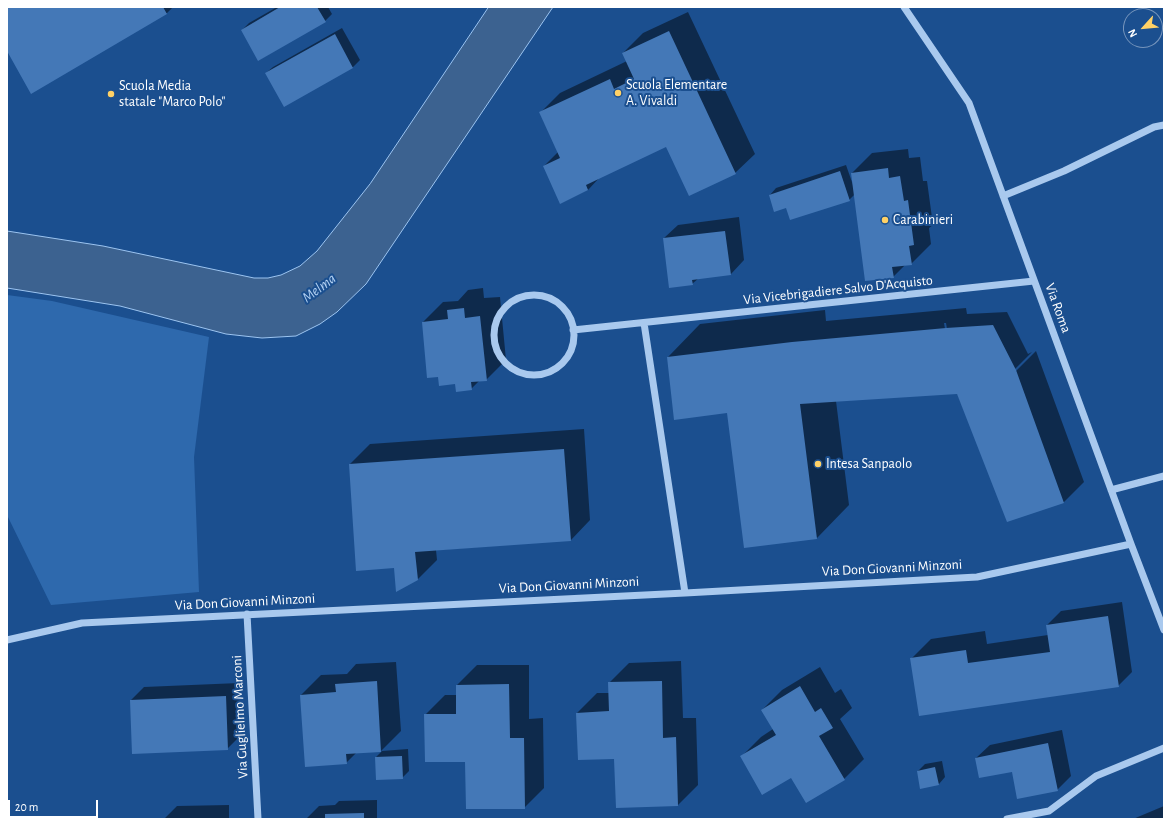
<!DOCTYPE html>
<html>
<head>
<meta charset="utf-8">
<style>
  body { margin:0 }
  #map { position:relative; width:1171px; height:826px; overflow:hidden; background:#1b4f8f; font-family:"Alegreya Sans",sans-serif }
  canvas { display:block }
  .frame { position:absolute; inset:0; border:8px solid #fff; pointer-events:none }
  .north { position:absolute; left:1123px; top:8px; width:40px; height:40px; box-sizing:border-box; background:#1b4f8f; border:1px solid #7695bc; border-radius:50%; rotate:243deg; font-size:11px; font-weight:700; line-height:16px; text-align:center; color:#fff }
  .north::after { content:''; display:block; margin:auto; width:14px; height:18px; background:#ffd166; clip-path:polygon(50% 0,100% 100%,50% 72%,0 100%) }
  .scale { position:absolute; left:8px; top:800px; width:90px; height:18px; box-sizing:border-box; border:2px solid #fff; border-top:0; padding-left:5px; font-size:12px; line-height:14px; white-space:nowrap; color:#fff; -webkit-text-stroke:3px #1b4f8f; paint-order:stroke }
</style>
</head>
<body>
<div id="map">
<canvas width="1171" height="826"></canvas>
<div class="frame"></div>
<div class="north">N</div>
<div class="scale">20 m</div>
</div>
<script>
const c = document.querySelector('canvas').getContext('2d');
c.lineJoin = 'round';
function fill(path, color) {
  c.fillStyle = color;
  c.fill(path, 'evenodd');
}
function strokePath(path, color, width, dash) {
  c.strokeStyle = color;
  c.lineWidth = width;
  c.lineCap = dash ? 'butt' : 'round';
  c.setLineDash(dash || []);
  c.stroke(path);
}
function drawText(font, color, halo, rows, align = 'center') {
  c.font = font + ' "Alegreya Sans",sans-serif';
  c.lineWidth = 4;
  c.setLineDash([]);
  c.textBaseline = 'middle';
  c.strokeStyle = halo;
  c.fillStyle = color;
  for (const [text, x, y, turn = 0] of rows) {
    c.save();
    c.translate(x, y);
    c.rotate((+turn || 0) * Math.PI / 180);
    c.textAlign = isNaN(turn) ? turn : align;
    if (halo) c.strokeText(text, 0, 0);
    c.fillText(text, 0, 0);
    c.restore();
  }
}
const green = new Path2D(`
  M 7,295 L 52,301 L 209,337 L 194,457 L 199,592 L 51,605 L 7,515 Z`);
const water = new Path2D(`
  M 489,7 L 553,7 L 366,284 L 337,312 L 320,324 L 296,336 L 262,338 L 226,334 L 120,306 L 7,288 L 7,231 L 103,246 L 254,278 L 268,278 L 281,275 L 300,266 L 317,251 L 370,184 Z`);
const shadow = new Path2D(`
  M 7,7 L 173,7 L 167,13 L 7,49 Z
  M 277,7 L 328,7 L 332,14 L 325,21 L 259,60 L 242,30 L 249,23 Z
  M 688,12 L 755,154 L 735,173 L 666,146 L 601,176 L 588,190 L 544,166 L 558,152 L 540,113 L 560,93 L 627,61 L 623,53 L 643,33 Z
  M 342,28 L 360,60 L 353,67 L 284,105 L 266,73 L 273,67 Z
  M 908,149 L 909,158 L 920,157 L 923,181 L 927,181 L 933,225 L 929,228 L 931,244 L 911,264 L 905,265 L 893,277 L 855,194 L 849,200 L 770,195 L 776,188 L 846,165 L 853,185 L 852,173 L 872,153 Z
  M 739,217 L 744,260 L 731,274 L 699,278 L 692,284 L 664,238 L 678,225 Z
  M 483,288 L 484,298 L 500,297 L 506,360 L 486,380 L 480,380 L 471,389 L 455,383 L 423,322 L 443,302 L 458,301 L 468,290 Z
  M 966,308 L 967,314 L 1007,312 L 1028,354 L 1032,352 L 1015,369 L 1015,372 L 1036,351 L 1084,482 L 1064,502 L 1008,520 L 957,393 L 836,401 L 849,505 L 817,538 L 728,412 L 668,357 L 700,324 L 825,310 L 826,321 ZM 944,323 L 946,323 L 955,376 L 953,376 Z
  M 584,429 L 590,520 L 571,540 L 436,550 L 437,560 L 417,580 L 395,567 L 350,464 L 370,444 Z
  M 1122,602 L 1132,672 L 1118,686 L 911,659 L 931,639 L 985,631 L 987,644 L 1048,635 L 1047,625 L 1061,611 Z
  M 681,661 L 683,718 L 696,718 L 698,785 L 678,805 L 615,758 L 577,713 L 597,693 L 610,693 L 609,683 L 629,663 Z
  M 396,662 L 401,731 L 381,751 L 357,752 L 346,763 L 301,695 L 321,675 L 347,674 L 356,664 Z
  M 477,665 L 529,665 L 529,719 L 543,718 L 544,788 L 524,808 L 466,761 L 425,715 L 445,695 L 457,695 L 457,685 Z
  M 820,667 L 835,693 L 841,689 L 852,708 L 840,719 L 864,759 L 844,779 L 791,777 L 741,757 L 761,737 L 773,729 L 762,710 L 782,690 Z
  M 239,683 L 241,735 L 227,749 L 131,700 L 144,687 Z
  M 1062,730 L 1071,776 L 1057,790 L 1012,770 L 976,758 L 990,745 Z
  M 408,749 L 409,771 L 402,778 L 376,757 L 382,751 Z
  M 942,761 L 945,777 L 939,784 L 918,771 L 925,764 Z
  M 377,800 L 377,819 L 306,819 L 319,806 L 335,805 L 339,801 Z
  M 229,805 L 229,819 L 164,819 L 177,806 Z
  M 1164,806 L 1164,819 L 1133,819 Z`);
const building = new Path2D(`
  M 7,7 L 163,7 L 167,14 L 31,94 L 7,51 Z
  M 280,7 L 317,7 L 326,22 L 258,61 L 241,30 Z
  M 669,31 L 736,174 L 689,196 L 666,147 L 586,185 L 588,190 L 560,204 L 543,166 L 560,158 L 539,112 L 610,79 L 614,89 L 634,79 L 622,53 Z
  M 335,34 L 353,68 L 284,107 L 265,73 Z
  M 888,168 L 889,178 L 900,176 L 904,201 L 908,200 L 914,245 L 909,246 L 912,265 L 892,267 L 894,278 L 865,281 L 851,173 Z
  M 840,171 L 850,201 L 790,220 L 786,208 L 774,212 L 769,195 Z
  M 725,231 L 731,275 L 692,280 L 693,285 L 669,288 L 663,238 Z
  M 464,308 L 465,318 L 480,316 L 487,381 L 471,382 L 472,390 L 456,392 L 455,384 L 439,386 L 438,377 L 427,378 L 422,322 L 448,319 L 447,310 Z
  M 993,325 L 1016,370 L 1064,503 L 1007,522 L 957,394 L 800,404 L 817,539 L 744,548 L 727,413 L 674,420 L 667,357 L 792,342 L 946,328 Z
  M 564,449 L 571,541 L 415,552 L 418,580 L 396,592 L 394,568 L 356,571 L 349,464 Z
  M 1108,616 L 1119,687 L 919,716 L 910,658 L 966,650 L 968,663 L 1050,652 L 1046,625 Z
  M 377,681 L 381,752 L 346,754 L 347,764 L 305,767 L 300,695 L 336,692 L 335,684 Z
  M 662,681 L 663,738 L 676,737 L 678,806 L 616,808 L 614,759 L 578,760 L 576,713 L 609,711 L 608,682 Z
  M 509,684 L 510,738 L 524,738 L 525,809 L 466,809 L 465,762 L 425,762 L 424,714 L 456,714 L 456,685 Z
  M 800,686 L 815,712 L 821,708 L 833,728 L 819,736 L 845,780 L 806,803 L 791,778 L 762,795 L 740,756 L 776,735 L 761,710 Z
  M 226,696 L 228,750 L 132,754 L 130,700 Z
  M 1048,743 L 1058,791 L 1017,799 L 1012,772 L 979,778 L 975,758 Z
  M 402,756 L 403,779 L 376,780 L 375,757 Z
  M 935,767 L 939,785 L 920,789 L 917,771 Z
  M 364,813 L 364,819 L 325,819 L 325,814 Z`);
const minor = new Path2D(`
  M 904,7 L 969,103 L 1131,544 L 1164,630
  M 1003,196 L 1064,171 L 1154,127 L 1164,125
  M494 335a40 40 0 1 1 80 0a40 40 0 1 1-80 0Z
  M 644,323 L 685,593
  M 573,330 L 1034,281
  M 1111,490 L 1164,476
  M 247,614 L 258,819
  M 7,640 L 82,623 L 685,593 L 977,577 L 1131,544
  M 1007,819 L 1049,811 L 1096,776 L 1164,748`);
const markers = [
  [618,93,4,"#ffd166"],
  [111,94,4,"#ffd166"],
  [885,220,4,"#ffd166"],
  [818,464,4,"#ffd166"]
];
const poiNames = [
  ["Scuola Elementare",626,85],
  ["A. Vivaldi",626,101],
  ["Scuola Media",119,86],
  ["statale \"Marco Polo\"",119,102],
  ["Carabinieri",893,220],
  ["Intesa Sanpaolo",826,464]
];
const streetNames = [
  ["Via Vicebrigadiere Salvo D'Acquisto",838,290,-6],
  ["Via Roma",1058,308,70],
  ["Via Don Giovanni Minzoni",892,568,-3],
  ["Via Don Giovanni Minzoni",569,585,-3],
  ["Via Don Giovanni Minzoni",245,602,-3],
  ["Via Guglielmo Marconi",240,717,-93]
];
const waterNames = [
  ["Melma",319,288,-37]
];
fill(green, '#2e69ad');
fill(water, '#3c6290');
strokePath(water, '#9cc4f0', 1);
fill(shadow, '#0007');
fill(building, '#4478b7');
strokePath(minor, '#a9c9ee', 7);
for (const [x, y, r, color] of markers) {
  const dot = new Path2D();
  dot.arc(x, y, r, 0, 2 * Math.PI);
  c.fillStyle = color;
  c.fill(dot);
  strokePath(dot, '#1b4f8f', 1.5);
}
drawText('14px', '#fff', '#1b4f8f', poiNames, 'left');
drawText('14px', '#fff', '#1b4f8f', streetNames);
drawText('italic 15px', '#b5d3f5', '#1b4f8f', waterNames);
</script>
</body>
</html>
